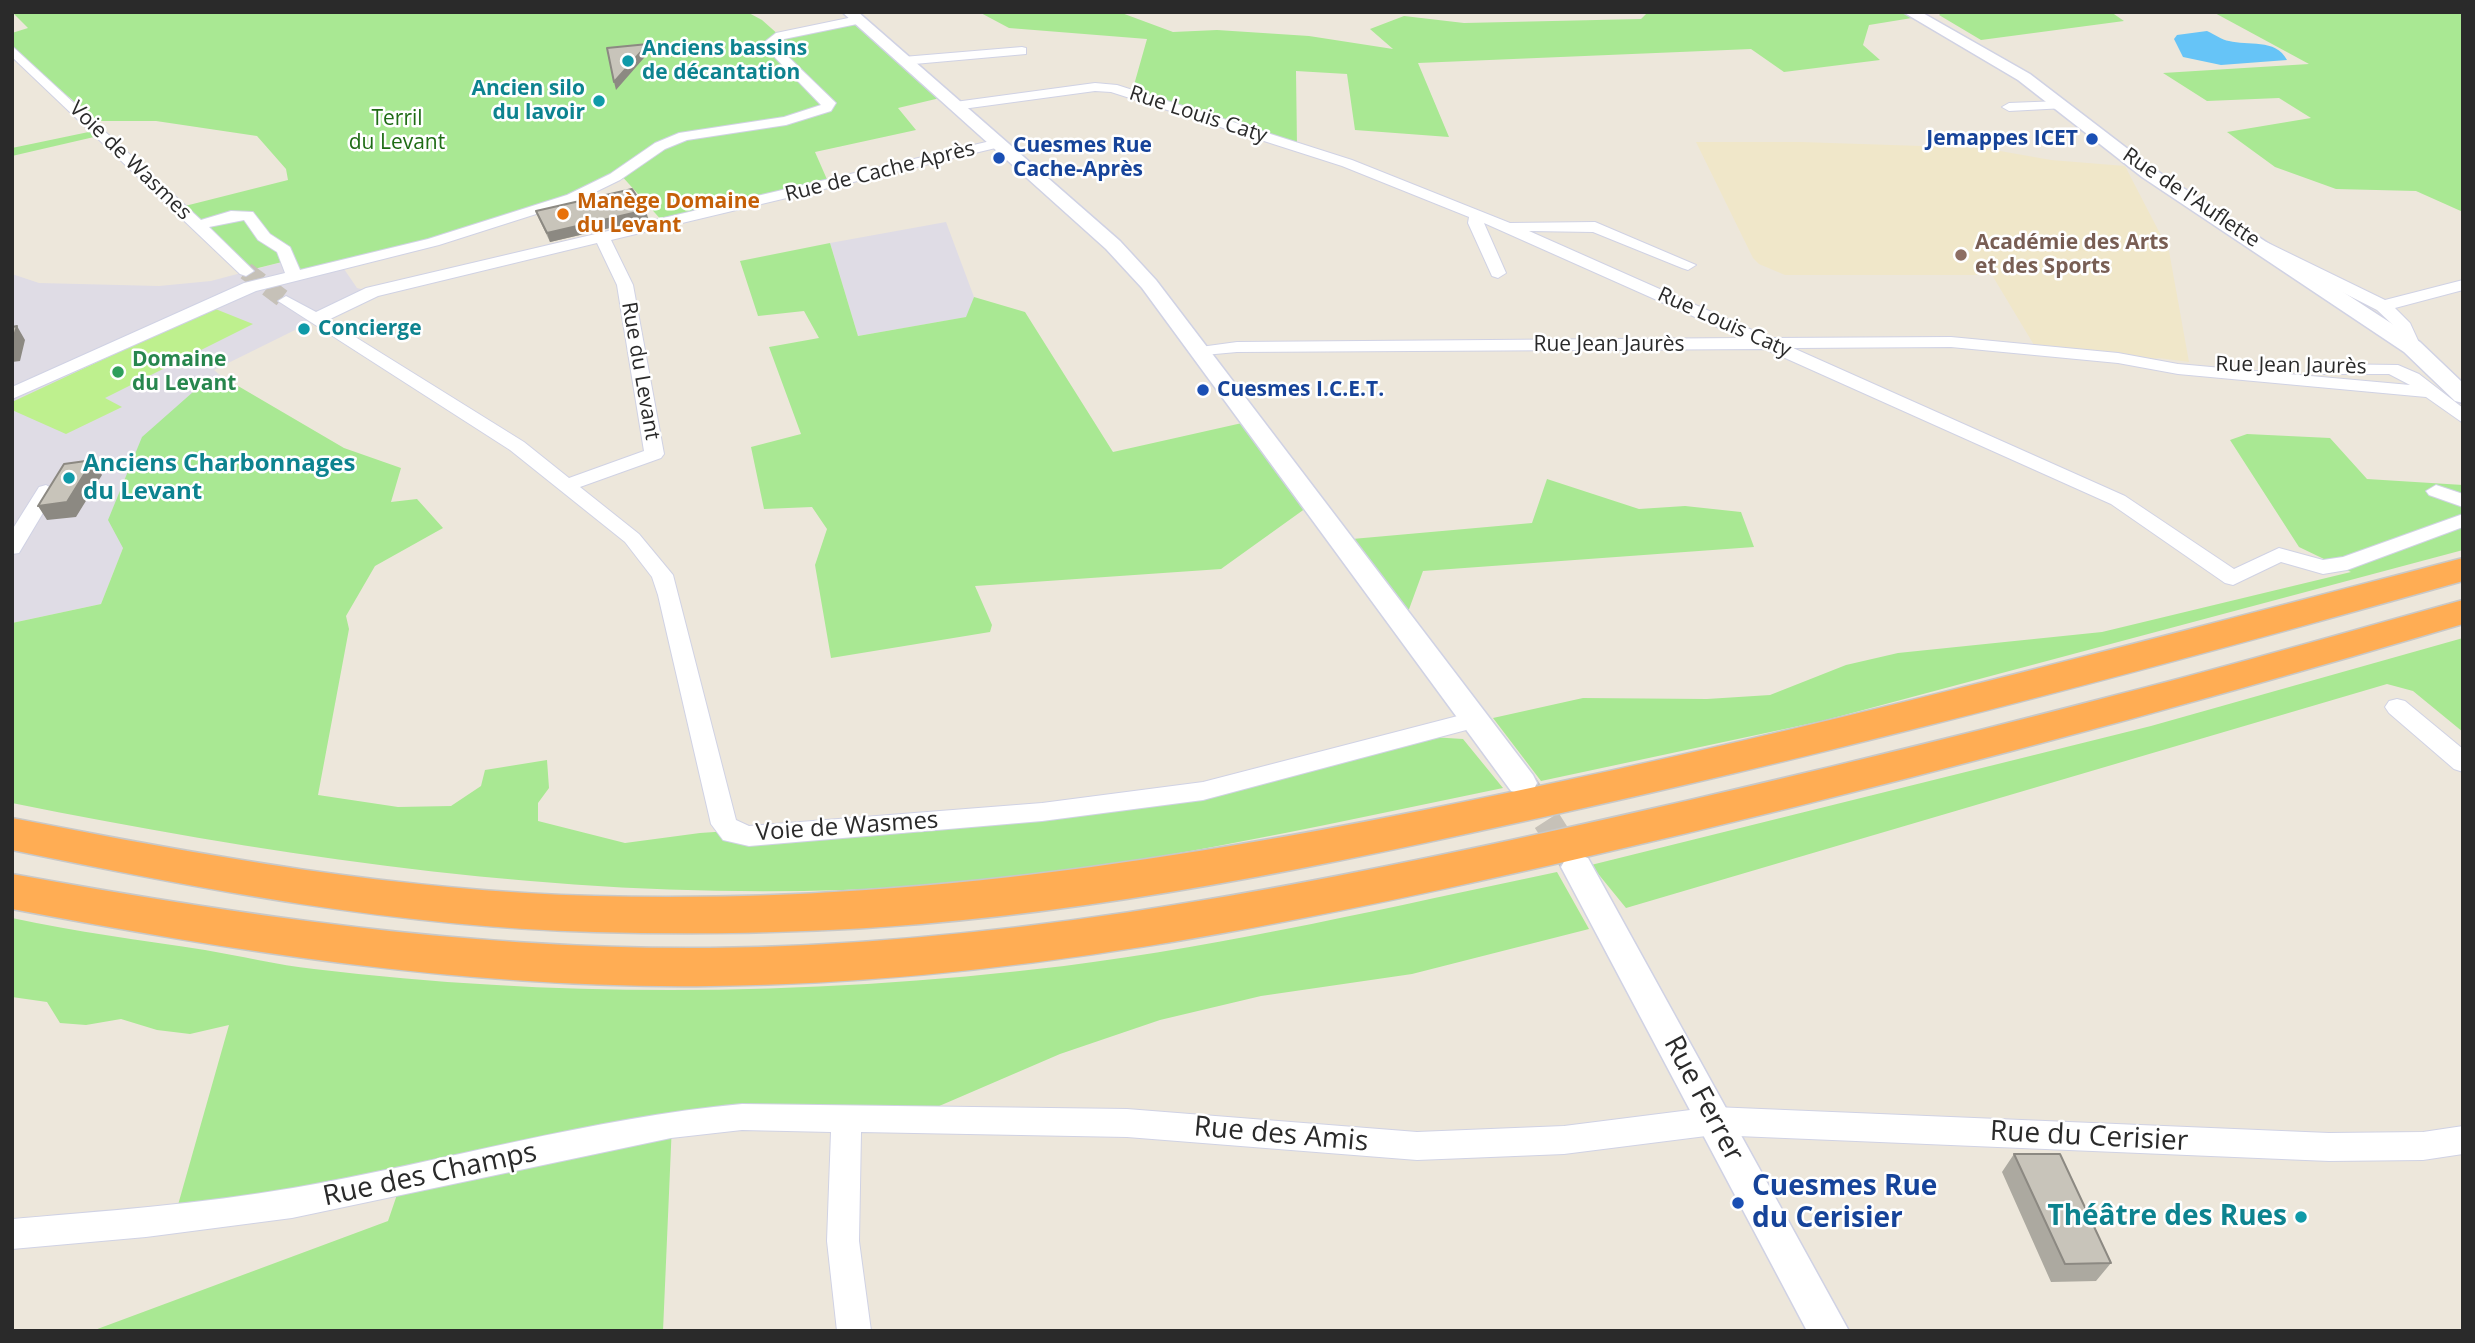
<!DOCTYPE html>
<html>
<head>
<meta charset="utf-8">
<style>
  body { margin:0 }
  #map { position:relative; width:2475px; height:1343px; overflow:hidden; background:#ede7db; font-family:"Open Sans",sans-serif }
  canvas { display:block }
  .frame { position:absolute; inset:0; border:14px solid #2a2a2a; pointer-events:none }
</style>
</head>
<body>
<div id="map">
<canvas width="2475" height="1343"></canvas>
<div class="frame"></div>
</div>
<script>
const c = document.querySelector('canvas').getContext('2d');
c.lineJoin = 'round';
function fill(path, color) {
  c.fillStyle = color;
  c.fill(path, 'evenodd');
}
function strokePath(path, color, width, dash) {
  c.strokeStyle = color;
  c.lineWidth = width;
  c.lineCap = dash ? 'butt' : 'round';
  c.setLineDash(dash || []);
  c.stroke(path);
}
function drawText(font, color, halo, rows, align = 'center') {
  c.font = font + ' "Open Sans",sans-serif';
  c.lineWidth = 5;
  c.setLineDash([]);
  c.textBaseline = 'middle';
  c.strokeStyle = halo;
  c.fillStyle = color;
  for (const [text, x, y, turn = 0] of rows) {
    c.save();
    c.translate(x, y);
    c.rotate((+turn || 0) * Math.PI / 180);
    c.textAlign = isNaN(turn) ? turn : align;
    if (halo) c.strokeText(text, 0, 0);
    c.fillText(text, 0, 0);
    c.restore();
  }
}
const industrial = new Path2D(`
  M 946,222 L 974,297 L 967,317 L 858,336 L 830,243 Z
  M 286,261 L 342,266 L 357,288 L 372,292 L 214,370 L 221,376 L 193,392 L 123,548 L 101,604 L 12,623 L 12,274 L 39,283 L 159,286 L 211,281 Z`);
const education = new Path2D(`
  M 1696,142 L 1800,142 L 1983,148 L 2051,160 L 2125,166 L 2169,251 L 2189,362 L 2159,358 L 2144,361 L 2037,350 L 1992,275 L 1785,275 L 1759,264 L 1753,258 Z`);
const green = new Path2D(`
  M 12,12 L 747,12 L 762,20 L 780,36 L 858,20 L 940,98 L 898,108 L 916,130 L 815,152 L 829,184 L 664,223 L 620,174 L 519,216 L 294,275 L 286,261 L 246,271 L 177,208 L 288,180 L 286,169 L 257,136 L 156,121 L 98,121 L 12,50 L 12,33 L 28,28 Z
  M 979,12 L 1119,12 L 1173,32 L 1217,30 L 1309,36 L 1393,49 L 1370,29 L 1404,16 L 1464,23 L 1641,19 L 1648,12 L 1910,12 L 1918,17 L 1869,25 L 1863,45 L 1880,60 L 1784,72 L 1751,49 L 1418,63 L 1449,137 L 1355,130 L 1347,74 L 1296,71 L 1297,147 L 1132,92 L 1147,39 L 1009,28 Z
  M 1942,12 L 2111,12 L 2124,21 L 1981,40 L 1939,15 Z
  M 2213,12 L 2463,12 L 2463,212 L 2416,191 L 2336,189 L 2275,167 L 2227,132 L 2311,118 L 2279,98 L 2207,101 L 2163,73 L 2309,64 Z
  M 103,129 L 107,134 L 12,156 L 12,148 Z
  M 830,243 L 858,336 L 966,317 L 974,297 L 1025,312 L 1113,452 L 1251,421 L 1313,503 L 1221,569 L 975,586 L 992,625 L 990,632 L 831,658 L 815,565 L 827,529 L 812,507 L 764,509 L 751,447 L 801,434 L 769,347 L 819,338 L 804,311 L 758,316 L 740,261 Z
  M 221,376 L 344,448 L 401,468 L 391,502 L 417,499 L 443,528 L 375,566 L 346,616 L 349,629 L 318,795 L 398,807 L 451,806 L 481,786 L 485,770 L 547,760 L 549,788 L 538,803 L 538,821 L 625,843 L 700,833 L 1113,805 L 1415,736 L 1463,739 L 1503,788 C 1311,827 1118,873 922,886 C 617,907 310,863 12,803 L 12,623 L 101,604 L 123,548 L 108,520 L 142,437 L 193,392 Z
  M 2247,434 L 2330,438 L 2367,479 L 2463,485 L 2463,550 L 1822,721 L 1541,781 L 1493,718 L 1583,698 L 1707,699 L 1770,695 L 1846,665 L 1898,653 L 2102,632 L 2351,572 L 2299,547 L 2230,440 Z
  M 1547,479 L 1639,509 L 1685,506 L 1741,512 L 1754,547 L 1423,571 L 1404,623 L 1341,540 L 1532,523 Z
  M 2463,638 L 2463,732 L 2413,691 L 2387,684 L 1626,908 L 1591,865 L 2151,726 Z
  M 1557,872 L 1589,929 L 1412,974 L 1261,996 L 1160,1020 L 1060,1054 L 909,1119 L 672,1124 L 663,1331 L 92,1331 L 388,1221 L 401,1183 L 174,1219 L 229,1025 L 190,1034 L 157,1030 L 121,1019 L 86,1025 L 60,1023 L 47,1002 L 12,997 L 12,918 C 77,932 140,940 205,950 C 241,956 277,965 314,969 C 563,999 815,996 1064,966 C 1230,945 1394,906 1557,872 Z`);
const pitch = new Path2D(`
  M 213,308 L 253,324 L 105,398 L 122,407 L 66,434 L 12,410 L 12,402 Z`);
const water = new Path2D(`
  M 2207,31 C 2214,34 2222,40 2229,41 C 2247,46 2276,38 2287,60 L 2221,65 L 2183,57 L 2174,39 L 2177,35 Z`);
const minorTunnel = new Path2D(`
  M 246,271 L 286,301`);
const tertiaryTunnel = new Path2D(`
  M 1524,785 L 1574,863`);
const minor = new Path2D(`
  M 858,16 L 862,17 L 862,23 L 784,39 L 776,45 L 836,103 L 831,111 L 786,125 L 687,140 L 665,149 L 620,180 L 577,201 L 439,245 L 256,291 L 12,399 L 12,387 L 244,283 L 285,273 L 277,252 L 258,240 L 244,220 L 209,227 L 254,271 L 246,276 L 240,274 L 12,57 L 12,46 L 201,220 L 231,211 L 253,212 L 270,234 L 290,247 L 300,270 L 428,239 L 567,195 L 610,174 L 655,143 L 679,133 L 784,117 L 821,105 L 762,44 L 776,33 Z
  M 1022,47 L 1026,48 L 1026,54 L 903,65 L 897,61 L 903,57 Z
  M 1095,83 L 1117,85 L 1352,160 L 1510,223 L 1595,222 L 1696,265 L 1688,270 L 1682,268 L 1593,232 L 1529,231 L 1770,338 L 1951,337 L 2118,353 L 2178,364 L 2410,385 L 2389,374 L 2321,374 L 2312,369 L 2321,364 L 2398,365 L 2419,374 L 2463,408 L 2463,423 L 2426,397 L 2178,374 L 2118,363 L 1951,347 L 1793,348 L 2125,496 L 2234,569 L 2279,548 L 2323,560 L 2343,557 L 2463,514 L 2463,527 L 2347,570 L 2323,574 L 2281,562 L 2233,585 L 2225,583 L 2111,504 L 1765,349 L 1237,352 L 1193,356 L 1190,352 L 1193,348 L 1237,342 L 1742,338 L 1484,223 L 1506,273 L 1498,278 L 1492,276 L 1468,223 L 1469,217 L 1342,166 L 1111,92 L 1095,91 L 955,110 L 948,106 L 955,102 Z
  M 2060,101 L 2067,105 L 2065,108 L 2009,111 L 2002,107 L 2009,103 Z
  M 999,139 L 1004,140 L 1004,146 L 611,240 L 633,285 L 664,454 L 661,458 L 580,487 L 639,534 L 673,575 L 736,820 L 749,826 L 1042,803 L 1203,782 L 1477,711 L 1485,713 L 1489,719 L 1485,725 L 1203,800 L 1042,821 L 749,846 L 723,840 L 711,824 L 658,595 L 652,577 L 625,542 L 510,450 L 278,301 L 286,296 L 316,312 L 366,288 ZM 597,243 L 617,285 L 644,451 L 569,478 L 524,442 L 328,320 L 378,296 Z
  M 2266,242 L 2385,300 L 2463,280 L 2463,290 L 2395,308 L 2410,323 L 2421,347 L 2412,352 L 2406,351 L 2393,325 L 2377,310 L 2260,250 L 2258,247 Z
  M 46,485 L 56,491 L 19,553 L 12,554 L 12,530 L 39,487 Z
  M 2436,485 L 2463,494 L 2463,507 L 2429,495 L 2426,491 Z
  M 2397,699 L 2405,701 L 2463,749 L 2463,772 L 2454,769 L 2389,713 L 2385,707 L 2389,701 Z
  M 742,1104 L 1127,1109 L 1417,1132 L 1564,1126 L 1714,1107 L 2329,1133 L 2423,1132 L 2463,1126 L 2463,1154 L 2423,1160 L 2329,1161 L 1714,1135 L 1564,1154 L 1417,1160 L 1127,1137 L 861,1132 L 859,1241 L 871,1331 L 837,1331 L 827,1241 L 831,1132 L 742,1130 L 671,1138 L 292,1218 L 146,1237 L 12,1249 L 12,1219 C 106,1211 200,1204 293,1188 C 443,1162 590,1118 742,1104 Z`);
const tertiary = new Path2D(`
  M 842,12 L 858,12 L 1120,241 L 1156,280 L 1533,775 L 1537,783 L 1533,791 L 1522,794 L 1511,791 L 1142,288 L 1106,249 Z
  M 1903,12 L 1921,12 L 2030,74 L 2154,169 L 2420,342 L 2463,383 L 2463,403 L 2455,401 L 2404,352 L 2142,177 L 2018,80 Z
  M 1577,855 L 1588,858 L 1849,1331 L 1807,1331 L 1561,867 L 1566,858 Z`);
const motorway = new Path2D(`
  M 2463,558 L 2463,581 C 2173,663 1882,741 1588,807 C 1369,856 1146,905 921,924 C 813,933 704,935 595,932 C 399,927 205,890 12,850 L 12,818 C 205,856 399,891 595,896 C 927,905 1240,851 1563,781 C 1866,716 2163,636 2463,558 Z
  M 2463,600 L 2463,624 C 2170,711 1875,790 1577,859 C 1289,925 1006,983 710,986 C 474,989 243,953 12,909 L 12,874 C 243,916 474,950 709,948 C 991,945 1265,894 1539,834 C 1735,791 1930,744 2124,693 C 2238,664 2350,631 2463,600 Z`);
const wall = new Path2D(`
  M 646,210 L 648,219 L 550,242 L 539,219 L 536,211 Z
  M 2014,1154 L 2111,1263 L 2096,1281 L 2051,1282 L 2002,1172 Z`);
const shadedWall = new Path2D(`
  M 648,44 L 650,51 L 616,90 L 614,82 Z
  M 646,210 L 648,219 L 550,242 L 547,233 Z
  M 17,326 L 25,340 L 20,361 L 12,362 L 12,343 Z
  M 93,460 L 102,475 L 76,517 L 47,520 L 38,506 Z`);
const building = new Path2D(`
  M 648,44 L 614,82 L 607,48 Z
  M 632,189 L 646,210 L 547,233 L 536,211 Z
  M 17,326 L 12,343 L 12,327 Z
  M 93,460 L 67,502 L 38,506 L 64,464 Z
  M 2014,1154 L 2060,1154 L 2111,1263 L 2065,1264 Z`);
const markers = [
  [628,61,7,"#0f9aa8"],
  [599,101,7,"#0f9aa8"],
  [2092,139,7,"#1a4fb4"],
  [999,158,7,"#1a4fb4"],
  [563,214,7,"#e8710a"],
  [1961,255,7,"#8d6e63"],
  [304,329,7,"#0f9aa8"],
  [118,372,7,"#2e9e5b"],
  [1203,390,7,"#1a4fb4"],
  [69,478,7,"#0f9aa8"],
  [1738,1203,7,"#1a4fb4"],
  [2301,1217,7,"#0f9aa8"]
];
const farCulturenames = [
  ["Anciens bassins",642,49],
  ["de décantation",642,73],
  ["Ancien silo",585,89,"right"],
  ["du lavoir",585,113,"right"],
  ["Concierge",318,329]
];
const farStreetnames = [
  ["Rue Louis Caty",1198,115,18],
  ["Voie de Wasmes",130,161,44],
  ["Rue de Cache Après",880,172,-14],
  ["Rue de l'Auflette",2191,198,34],
  ["Rue Louis Caty",1724,323,24],
  ["Rue Jean Jaurès",1609,345],
  ["Rue Jean Jaurès",2291,366,1],
  ["Rue du Levant",640,371,80]
];
const farParknames = [
  ["Terril",397,119],
  ["du Levant",397,143]
];
const farTransitnames = [
  ["Jemappes ICET",2078,139,"right"],
  ["Cuesmes Rue",1013,146],
  ["Cache-Après",1013,170],
  ["Cuesmes I.C.E.T.",1217,390]
];
const farFoodnames = [
  ["Manège Domaine",577,202],
  ["du Levant",577,226]
];
const farEducationnames = [
  ["Académie des Arts",1975,243],
  ["et des Sports",1975,267]
];
const farLeisurenames = [
  ["Domaine",132,360],
  ["du Levant",132,384]
];
const cultureNames = [
  ["Anciens Charbonnages",83,464],
  ["du Levant",83,492]
];
const streetNames = [
  ["Voie de Wasmes",847,827,-4]
];
const nearStreetnames = [
  ["Rue Ferrer",1703,1099,62],
  ["Rue des Amis",1281,1135,5],
  ["Rue du Cerisier",2089,1137,3],
  ["Rue des Champs",430,1175,-12]
];
const nearTransitnames = [
  ["Cuesmes Rue",1752,1187],
  ["du Cerisier",1752,1219]
];
const nearCulturenames = [
  ["Théâtre des Rues",2287,1217]
];
fill(industrial, '#dfdce5');
fill(education, '#f0e7c9');
fill(green, '#a9e893');
fill(pitch, '#bef08e');
fill(water, '#66c4f7');
strokePath(minorTunnel, '#c6c1b8', 18, [18, 9]);
strokePath(tertiaryTunnel, '#c6c1b8', 28, [28, 14]);
strokePath(minor, '#d0d2e4', 2);
strokePath(tertiary, '#d0d2e4', 3);
strokePath(motorway, '#c8c8c8', 3);
fill(minor, '#fff');
fill(tertiary, '#fff');
fill(motorway, '#ffad54');
fill(wall, '#aca9a0');
fill(shadedWall, '#8c8982');
fill(building, '#c8c4ba');
strokePath(building, '#8c8982', 2);
for (const [x, y, r, color] of markers) {
  const dot = new Path2D();
  dot.arc(x, y, r, 0, 2 * Math.PI);
  c.fillStyle = color;
  c.fill(dot);
  strokePath(dot, '#fff', 2.5);
}
drawText('bold 21px', '#0d838f', '#fff', farCulturenames, 'left');
drawText('21px', '#2a2a2a', '#fff', farStreetnames);
drawText('21px', '#1f6c15', '#fff', farParknames);
drawText('bold 21px', '#164399', '#fff', farTransitnames, 'left');
drawText('bold 21px', '#c56008', '#fff', farFoodnames, 'left');
drawText('bold 21px', '#785e54', '#fff', farEducationnames, 'left');
drawText('bold 21px', '#27864d', '#fff', farLeisurenames, 'left');
drawText('bold 24px', '#0d838f', '#fff', cultureNames, 'left');
drawText('24px', '#2a2a2a', '#fff', streetNames);
drawText('28px', '#2a2a2a', '#fff', nearStreetnames);
drawText('bold 28px', '#164399', '#fff', nearTransitnames, 'left');
drawText('bold 28px', '#0d838f', '#fff', nearCulturenames, 'right');
</script>
</body>
</html>
